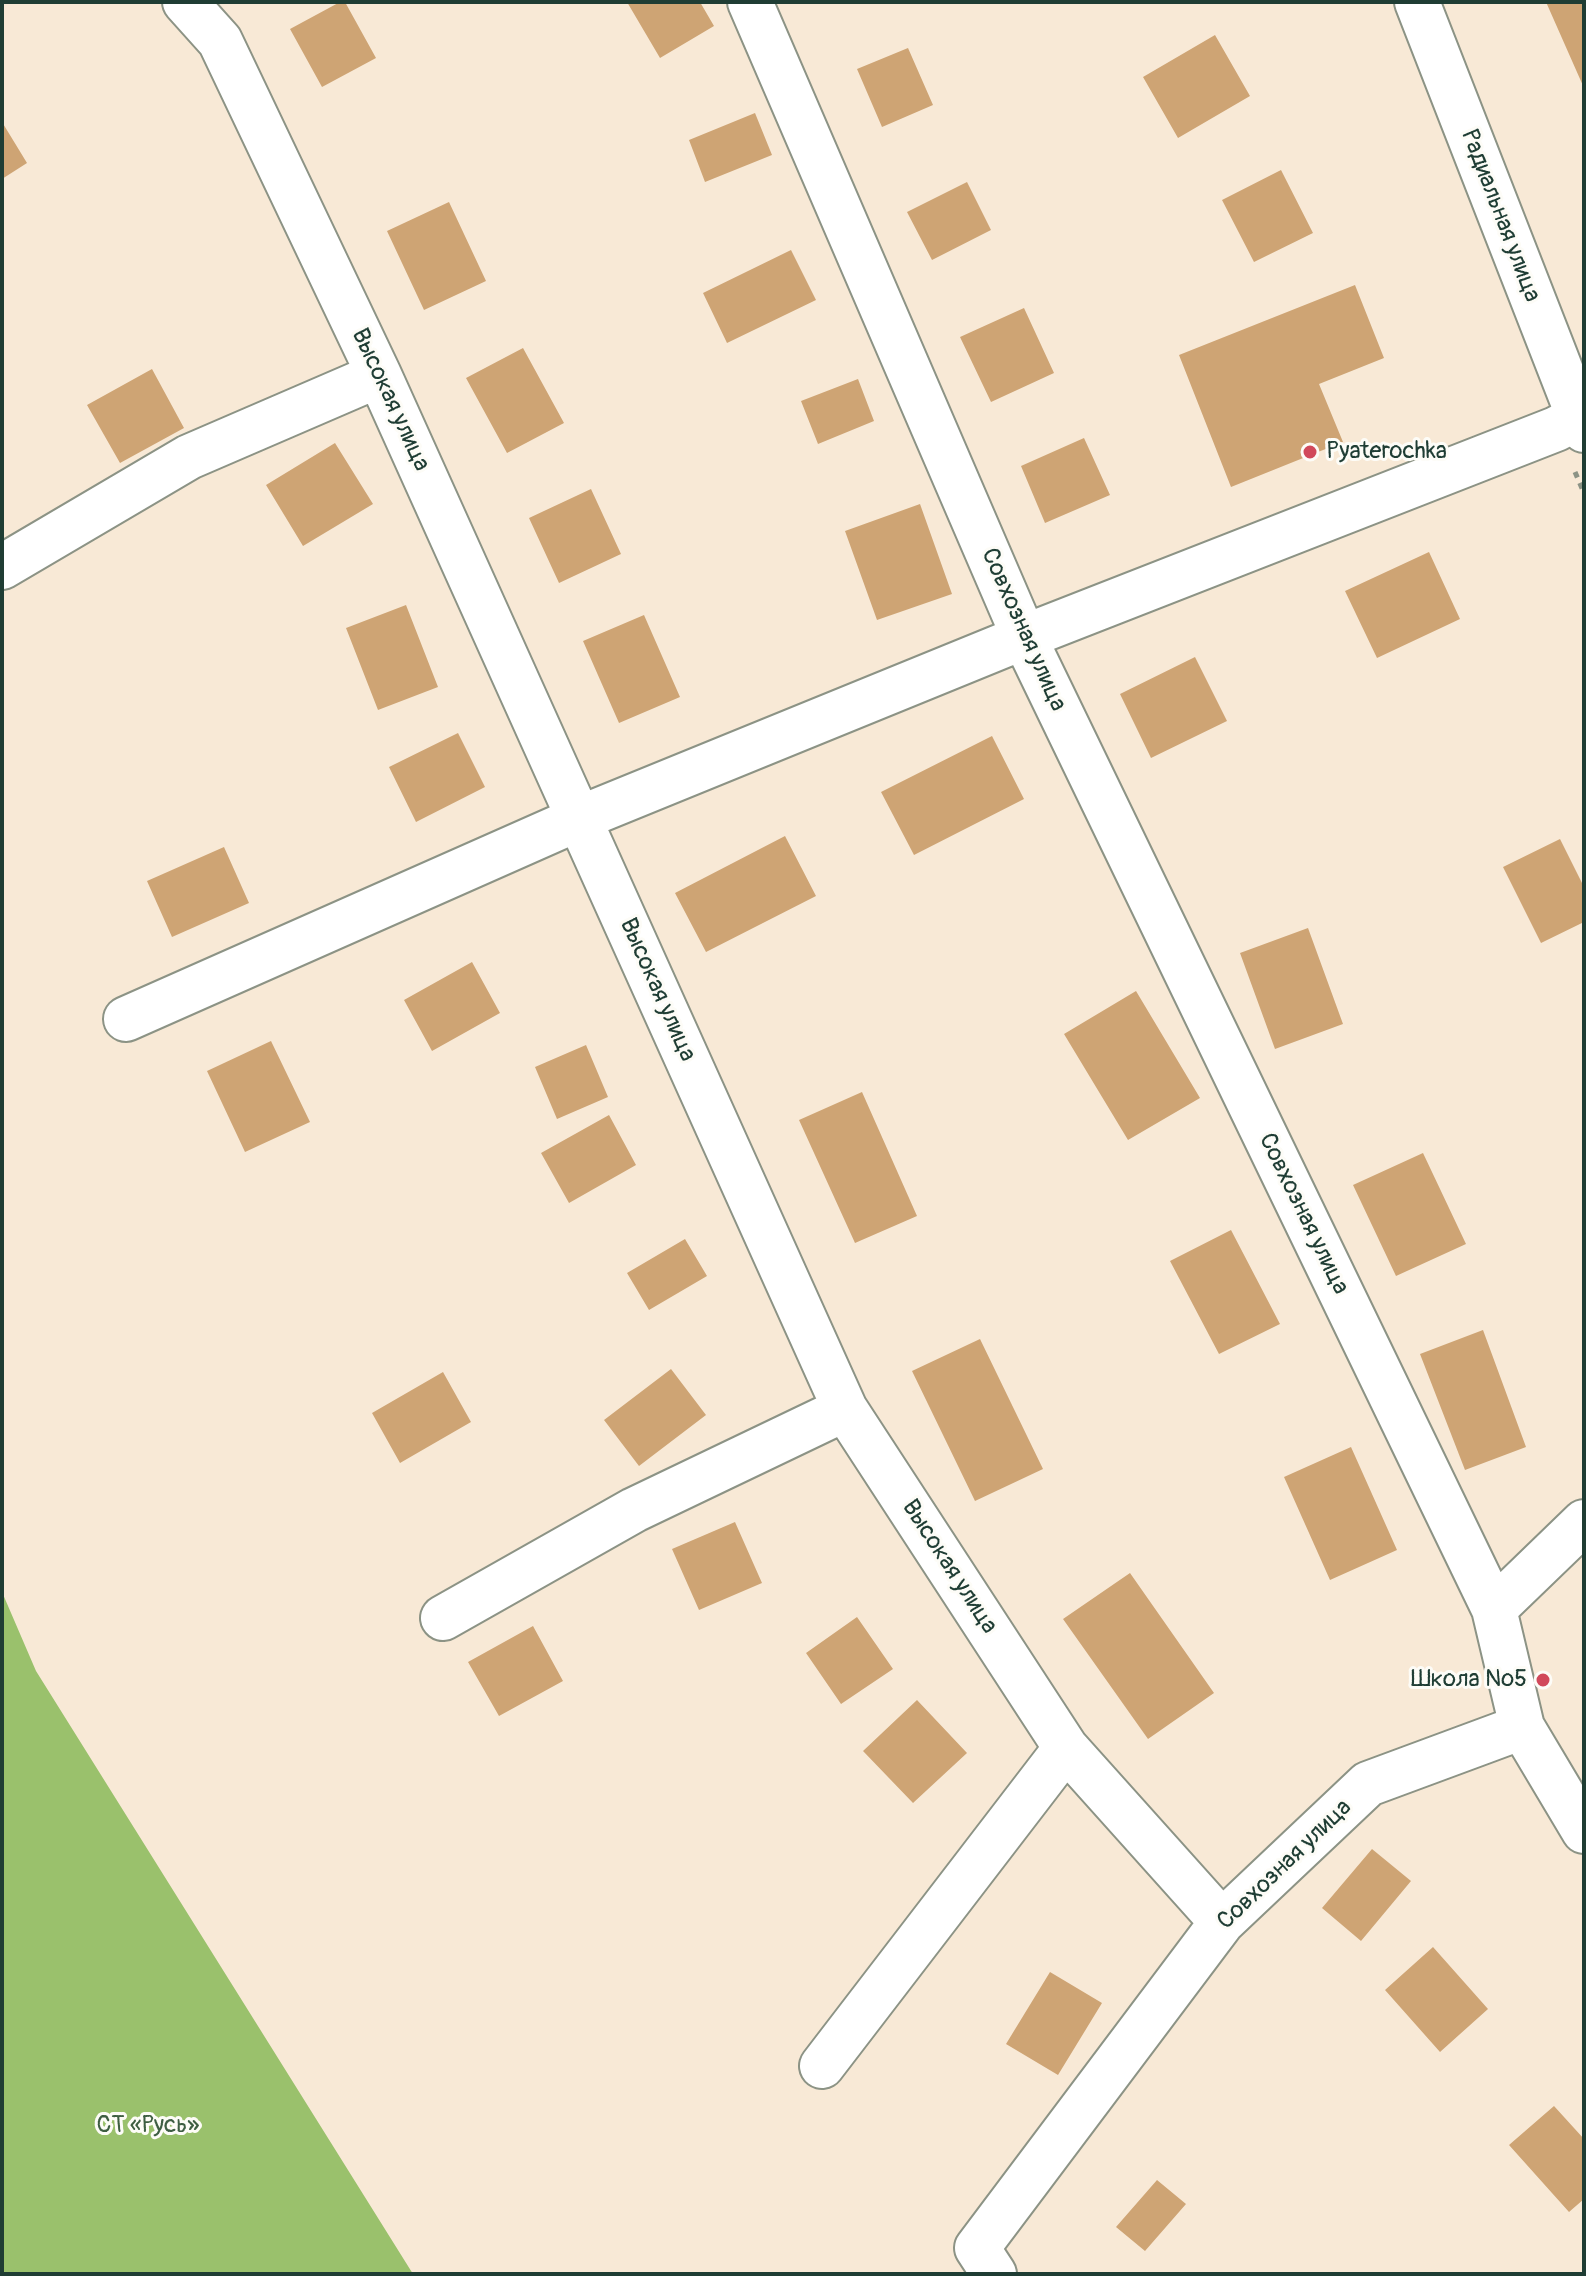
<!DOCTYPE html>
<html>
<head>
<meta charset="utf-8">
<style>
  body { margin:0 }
  #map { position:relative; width:1586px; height:2276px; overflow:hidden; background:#f8e9d6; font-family:Pangolin,sans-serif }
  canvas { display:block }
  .frame { position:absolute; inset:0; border:4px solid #1f3d34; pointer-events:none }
</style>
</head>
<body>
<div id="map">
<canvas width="1586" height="2276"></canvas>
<div class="frame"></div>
</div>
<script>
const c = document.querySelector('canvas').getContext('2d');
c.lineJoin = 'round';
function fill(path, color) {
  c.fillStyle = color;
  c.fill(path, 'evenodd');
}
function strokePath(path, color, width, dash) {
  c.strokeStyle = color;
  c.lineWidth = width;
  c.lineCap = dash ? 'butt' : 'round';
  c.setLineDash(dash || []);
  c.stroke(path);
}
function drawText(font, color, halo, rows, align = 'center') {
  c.font = font + ' Pangolin,sans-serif';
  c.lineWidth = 6;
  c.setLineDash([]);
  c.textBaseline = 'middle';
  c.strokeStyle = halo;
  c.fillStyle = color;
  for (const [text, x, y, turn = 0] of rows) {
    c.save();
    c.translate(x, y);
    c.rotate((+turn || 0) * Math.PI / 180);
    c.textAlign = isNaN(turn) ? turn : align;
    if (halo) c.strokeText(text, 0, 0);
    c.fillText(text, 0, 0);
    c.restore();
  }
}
const green = new Path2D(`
  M 2,1592 L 36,1671 L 413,2274 L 2,2274 Z`);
const building = new Path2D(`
  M 340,2 L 345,2 L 376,58 L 322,87 L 290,29 Z
  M 627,2 L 700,2 L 714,26 L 660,58 Z
  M 1546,2 L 1584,2 L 1584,88 Z
  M 1215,35 L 1250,96 L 1178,138 L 1143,77 Z
  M 908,48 L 933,105 L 882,127 L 857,69 Z
  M 755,113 L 772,155 L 705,182 L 689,140 Z
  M 2,122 L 27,163 L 2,179 Z
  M 1281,170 L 1313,233 L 1254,262 L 1222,200 Z
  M 967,182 L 991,230 L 932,260 L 907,212 Z
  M 449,202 L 486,281 L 424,310 L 387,231 Z
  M 791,250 L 816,300 L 727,343 L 703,293 Z
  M 1355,285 L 1384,358 L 1319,384 L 1343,442 L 1231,487 L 1179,355 Z
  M 1024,308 L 1054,373 L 991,402 L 960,337 Z
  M 523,348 L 564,423 L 507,453 L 466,378 Z
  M 152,369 L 184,428 L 120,463 L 87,405 Z
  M 858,379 L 874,421 L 818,444 L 801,401 Z
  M 1084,438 L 1110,495 L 1045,523 L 1021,466 Z
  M 335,443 L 373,504 L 303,546 L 266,485 Z
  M 591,489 L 621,554 L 559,583 L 529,518 Z
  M 920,504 L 952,594 L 877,620 L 845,531 Z
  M 1429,552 L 1460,619 L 1377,658 L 1345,591 Z
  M 406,605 L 438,687 L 378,710 L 346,628 Z
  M 644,615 L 680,697 L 619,723 L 583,641 Z
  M 1195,657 L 1227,721 L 1151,758 L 1120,694 Z
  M 458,733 L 485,787 L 416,822 L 389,767 Z
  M 992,736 L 1024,799 L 914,855 L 881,792 Z
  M 785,836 L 816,896 L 706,952 L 675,893 Z
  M 1560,839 L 1584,887 L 1584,922 L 1541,943 L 1503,867 Z
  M 224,847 L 249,903 L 172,937 L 147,881 Z
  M 1308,928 L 1343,1024 L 1275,1049 L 1240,953 Z
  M 472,962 L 500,1013 L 432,1051 L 404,1000 Z
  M 1136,991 L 1200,1098 L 1128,1140 L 1064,1034 Z
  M 271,1041 L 310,1122 L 245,1152 L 207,1071 Z
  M 586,1045 L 608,1097 L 557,1119 L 535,1067 Z
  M 862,1092 L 917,1216 L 855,1243 L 799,1120 Z
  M 609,1115 L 636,1165 L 569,1203 L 541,1153 Z
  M 1423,1153 L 1466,1244 L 1396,1276 L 1353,1185 Z
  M 1231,1230 L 1280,1324 L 1219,1354 L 1170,1261 Z
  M 685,1239 L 707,1276 L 649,1310 L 627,1273 Z
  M 1483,1330 L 1526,1447 L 1465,1470 L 1420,1354 Z
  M 980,1339 L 1043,1469 L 975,1501 L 912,1371 Z
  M 671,1369 L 706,1415 L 639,1466 L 604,1420 Z
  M 443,1372 L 471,1422 L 400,1463 L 372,1413 Z
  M 1351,1447 L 1397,1550 L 1330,1580 L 1284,1477 Z
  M 735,1522 L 762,1583 L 699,1610 L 672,1549 Z
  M 1130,1573 L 1214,1693 L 1148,1739 L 1063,1619 Z
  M 857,1617 L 893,1669 L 841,1704 L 806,1653 Z
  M 533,1626 L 563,1681 L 499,1716 L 468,1662 Z
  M 917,1700 L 967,1753 L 913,1803 L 863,1751 Z
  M 1372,1849 L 1411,1881 L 1361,1941 L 1322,1908 Z
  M 1433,1947 L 1488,2009 L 1440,2052 L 1385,1990 Z
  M 1050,1972 L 1102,2003 L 1058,2075 L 1006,2044 Z
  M 1554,2106 L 1584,2139 L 1584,2199 L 1569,2212 L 1509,2145 Z
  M 1157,2180 L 1186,2204 L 1145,2251 L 1116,2227 Z`);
const path = new Path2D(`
  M 1575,472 L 1584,493`);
const minor = new Path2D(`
  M 185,2 L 220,41 L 379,375 L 845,1409 L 1066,1748 L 1222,1922
  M 750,2 L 1024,637 L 1494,1609 L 1522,1727 L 1368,1784 L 1222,1922 L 977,2248 L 994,2274
  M 2,567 L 189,457 L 379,375
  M 126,1019 L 580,818 L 1024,637 L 1556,429 L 1579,417
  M 1494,1609 L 1584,1522
  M 443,1618 L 634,1510 L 845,1409
  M 1522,1727 L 1584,1831
  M 822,2066 L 1066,1748`);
const tertiary = new Path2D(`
  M 1417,2 L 1584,430`);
const markers = [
  [1310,452,8,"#d1495b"],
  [1543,1680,8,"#d1495b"]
];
const streetNames = [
  ["Радиальная улица",1500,216,69],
  ["Высокая улица",390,400,65],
  ["Совхозная улица",1023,630,66],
  ["Высокая улица",657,990,66],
  ["Совхозная улица",1303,1214,64],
  ["Высокая улица",949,1567,57],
  ["Совхозная улица",1285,1865,-44]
];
const poiNames = [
  ["Pyaterochka",1326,452],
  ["Школа №5",1527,1680,"right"]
];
const parkNames = [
  ["СТ «Русь»",148,2126]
];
fill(green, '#9ac16c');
fill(building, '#cea474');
strokePath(minor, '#8c9385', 48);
strokePath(tertiary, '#8c9385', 48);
strokePath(path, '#8c9385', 5, [6, 6]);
strokePath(minor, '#fff', 44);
strokePath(tertiary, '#fff', 44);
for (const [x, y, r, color] of markers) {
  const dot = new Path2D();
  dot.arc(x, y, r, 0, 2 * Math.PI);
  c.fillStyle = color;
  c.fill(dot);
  strokePath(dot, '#fdfcf7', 3);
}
drawText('24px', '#1f3d34', '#fdfcf7', streetNames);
drawText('24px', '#1f3d34', '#fdfcf7', poiNames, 'left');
drawText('24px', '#3e5e42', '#fdfcf7', parkNames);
</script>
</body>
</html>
